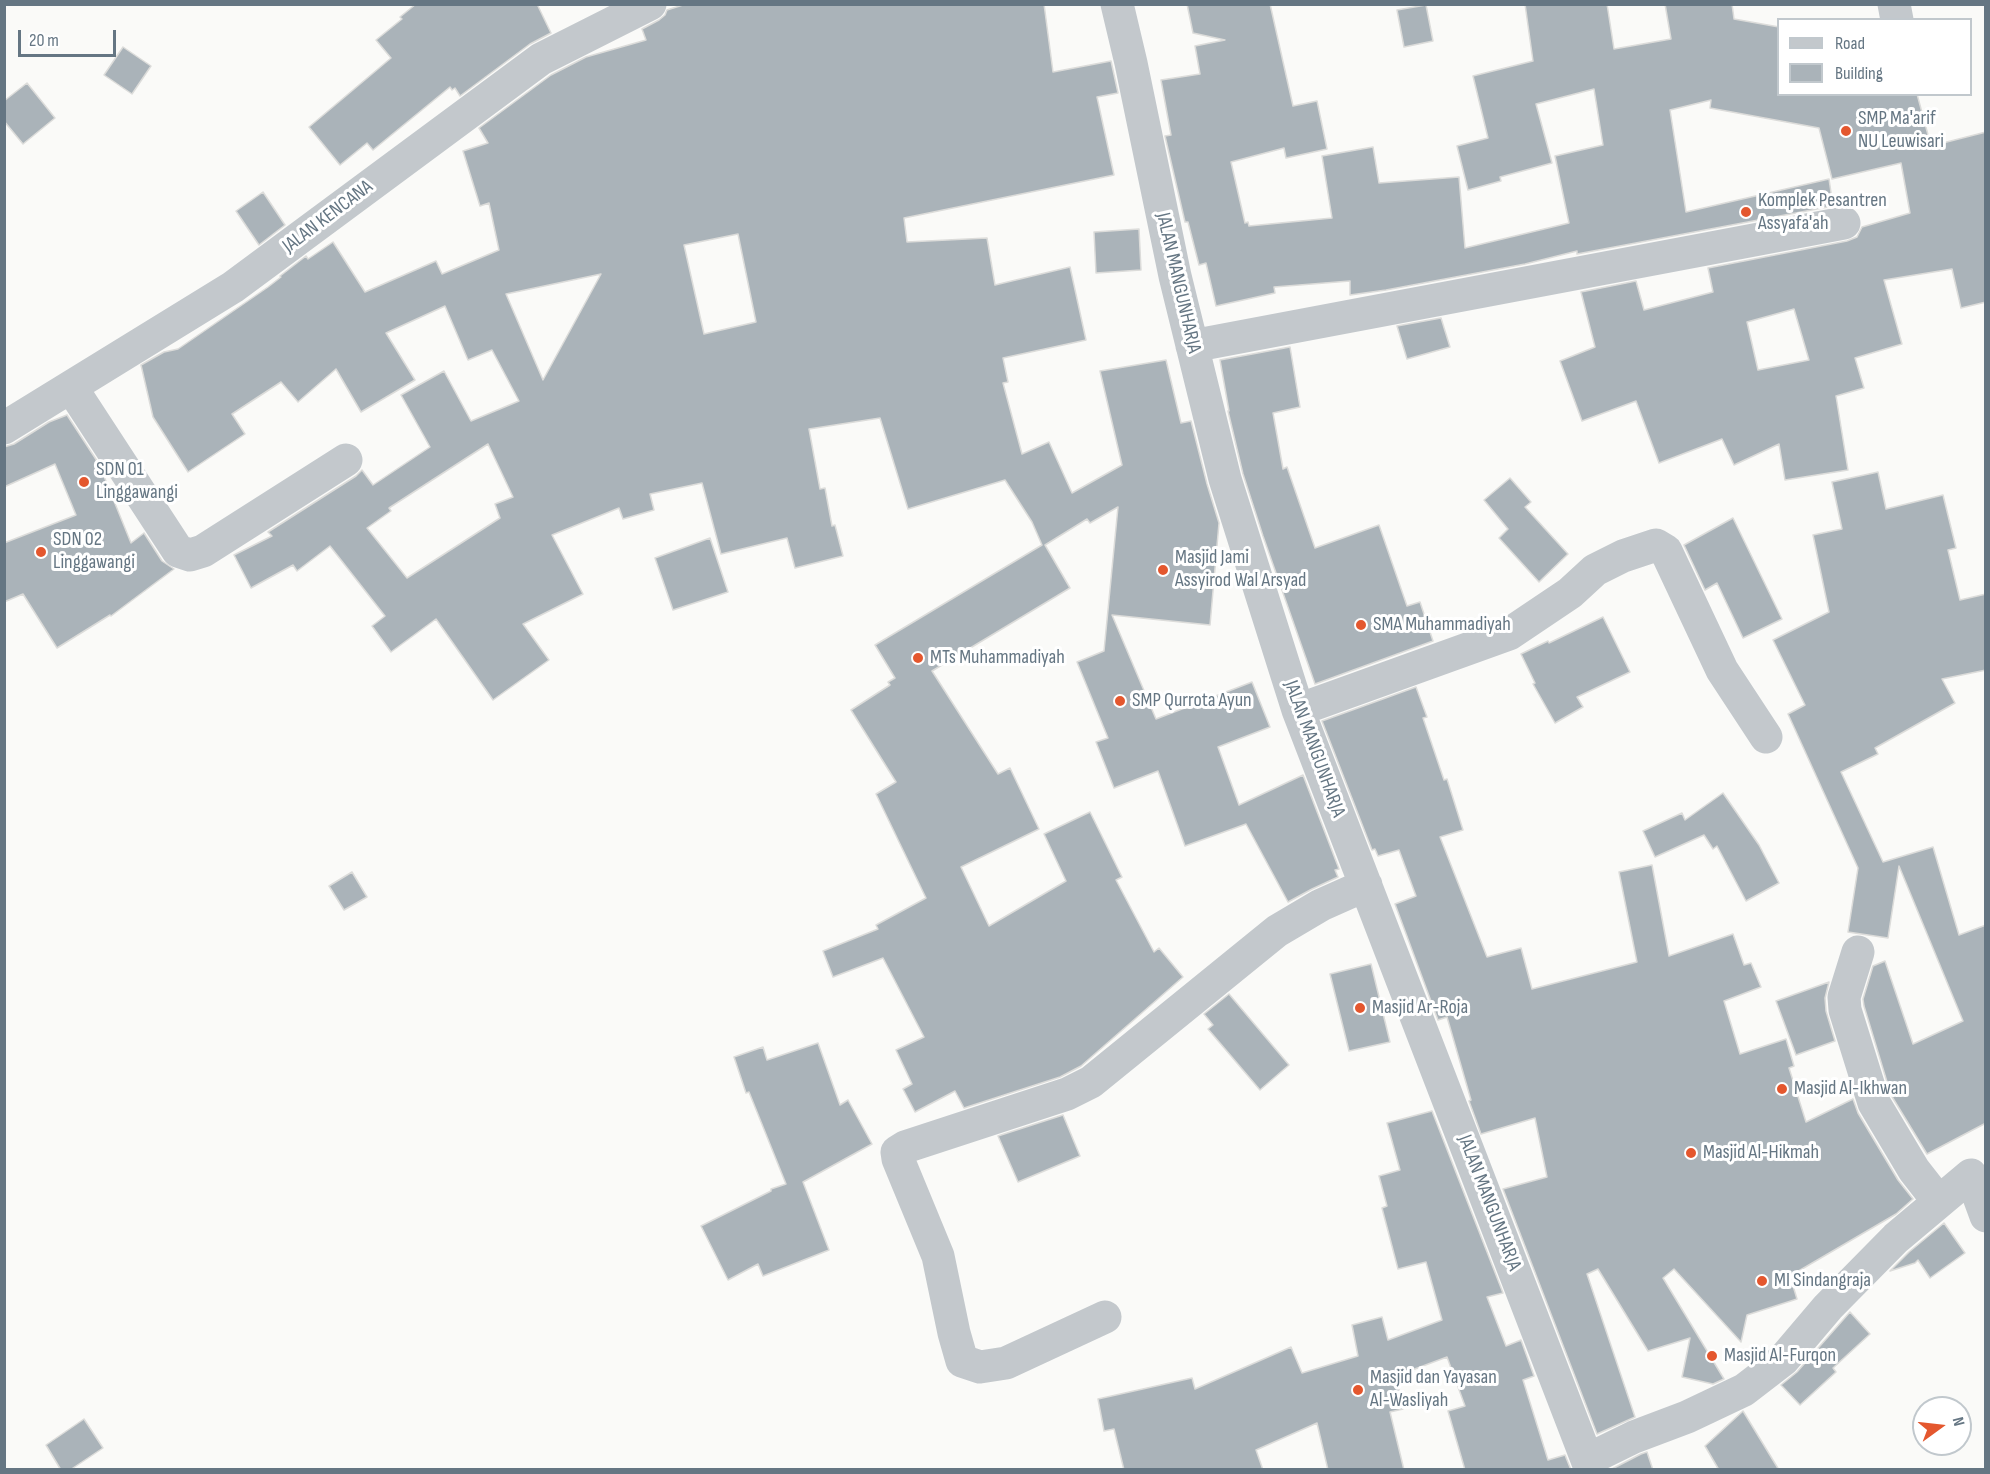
<!DOCTYPE html>
<html>
<head>
<meta charset="utf-8">
<style>
  body { margin:0 }
  #map { position:relative; width:1990px; height:1474px; overflow:hidden; background:#fafaf8; font-family:"Sofia Sans Condensed",sans-serif }
  canvas { display:block }
  .frame { position:absolute; inset:0; border:6px solid #657683; pointer-events:none }
  .legend { position:absolute; left:1777px; top:18px; width:195px; height:78px; box-sizing:border-box; background:#fff; border:2px solid #c1c8cd; margin:0; padding:8px 10px; list-style:none; font-size:18px; color:#657683 }
  .legend li { display:flex; align-items:center; gap:12px; height:30px }
  .legend b { width:30px; border:2px solid #c1c8cd }
  .north { position:absolute; left:1912px; top:1396px; width:60px; height:60px; box-sizing:border-box; background:#fff; border:2px solid #c1c8cd; border-radius:50%; rotate:75deg; font-size:16px; font-weight:700; line-height:24px; text-align:center; color:#657683 }
  .north::after { content:''; display:block; margin:auto; width:21px; height:27px; background:#e4572e; clip-path:polygon(50% 0,100% 100%,50% 72%,0 100%) }
  .scale { position:absolute; left:18px; top:30px; width:98px; height:27px; box-sizing:border-box; border:3px solid #657683; border-top:0; padding-left:8px; font-size:18px; line-height:21px; white-space:nowrap; color:#657683; -webkit-text-stroke:4px #fff; paint-order:stroke }
</style>
</head>
<body>
<div id="map">
<canvas width="1990" height="1474"></canvas>
<div class="frame"></div>
<ul class="legend">
<li><b style="height:8px;background:#c3c8cc"></b>Road</li>
<li><b style="height:16px;background:#aab3b9"></b>Building</li>
</ul>
<div class="north">N</div>
<div class="scale">20 m</div>
</div>
<script>
const c = document.querySelector('canvas').getContext('2d');
c.lineJoin = 'round';
function fill(path, color) {
  c.fillStyle = color;
  c.fill(path, 'evenodd');
}
function strokePath(path, color, width, dash) {
  c.strokeStyle = color;
  c.lineWidth = width;
  c.lineCap = dash ? 'butt' : 'round';
  c.setLineDash(dash || []);
  c.stroke(path);
}
function drawText(font, color, halo, rows, align = 'center') {
  c.font = font + ' "Sofia Sans Condensed",sans-serif';
  c.lineWidth = 6;
  c.setLineDash([]);
  c.textBaseline = 'middle';
  c.strokeStyle = halo;
  c.fillStyle = color;
  for (const [text, x, y, turn = 0] of rows) {
    c.save();
    c.translate(x, y);
    c.rotate((+turn || 0) * Math.PI / 180);
    c.textAlign = isNaN(turn) ? turn : align;
    if (halo) c.strokeText(text, 0, 0);
    c.fillText(text, 0, 0);
    c.restore();
  }
}
const building = new Path2D(`
  M 416,4 L 537,4 L 551,33 L 530,44 L 460,96 L 455,88 L 452,90 L 450,87 L 373,150 L 367,143 L 340,165 L 309,127 L 391,58 L 376,40 L 402,19 L 400,17 Z
  M 686,4 L 1044,4 L 1053,72 L 1111,61 L 1118,93 L 1097,97 L 1114,175 L 904,218 L 907,242 L 987,238 L 995,285 L 1070,267 L 1086,340 L 1003,358 L 1008,382 L 1003,383 L 1022,454 L 1049,442 L 1072,493 L 1122,465 L 1100,371 L 1166,360 L 1181,423 L 1191,421 L 1207,484 L 1219,523 L 1210,625 L 1112,615 L 1156,719 L 1252,682 L 1270,727 L 1218,747 L 1239,805 L 1303,775 L 1339,869 L 1335,870 L 1338,877 L 1312,889 L 1288,902 L 1246,824 L 1185,846 L 1158,771 L 1114,788 L 1096,742 L 1108,738 L 1077,662 L 1104,651 L 1118,507 L 1090,523 L 1087,519 L 1045,545 L 1070,588 L 932,671 L 998,774 L 1010,768 L 1039,829 L 961,867 L 989,926 L 1066,881 L 1044,834 L 1090,812 L 1122,877 L 1116,880 L 1154,952 L 1159,948 L 1183,977 L 1081,1066 L 1060,1077 L 964,1108 L 955,1091 L 915,1112 L 903,1089 L 912,1084 L 896,1050 L 924,1037 L 883,958 L 833,977 L 823,951 L 878,929 L 876,925 L 926,898 L 876,794 L 896,782 L 851,710 L 890,685 L 888,682 L 895,678 L 875,645 L 1042,545 L 1032,522 L 1005,480 L 908,509 L 880,418 L 809,429 L 820,489 L 825,488 L 832,526 L 835,525 L 843,556 L 795,568 L 787,538 L 721,554 L 702,483 L 650,494 L 654,510 L 623,519 L 619,508 L 552,535 L 583,594 L 523,624 L 549,660 L 493,700 L 436,619 L 391,652 L 372,626 L 385,616 L 330,546 L 297,571 L 293,565 L 251,588 L 234,555 L 272,536 L 268,532 L 356,476 L 362,470 L 373,485 L 430,447 L 401,395 L 444,371 L 471,421 L 519,401 L 492,350 L 468,360 L 445,306 L 386,333 L 415,380 L 361,412 L 336,369 L 298,402 L 281,382 L 232,414 L 245,434 L 188,472 L 153,417 L 141,365 L 164,352 L 178,349 L 268,287 L 281,277 L 280,276 L 306,256 L 308,259 L 333,242 L 365,292 L 436,261 L 442,274 L 499,250 L 489,203 L 480,206 L 463,151 L 488,143 L 479,128 L 551,75 L 586,57 L 646,40 L 642,29 L 659,20 L 665,15 L 667,10 ZM 738,234 L 756,322 L 704,334 L 684,245 ZM 601,274 L 543,380 L 506,294 ZM 488,444 L 513,497 L 495,504 L 500,518 L 407,578 L 367,528 L 391,511 L 389,508 Z
  M 1187,4 L 1270,4 L 1293,106 L 1317,101 L 1327,149 L 1286,158 L 1284,148 L 1231,162 L 1245,223 L 1248,222 L 1249,226 L 1332,218 L 1322,156 L 1373,147 L 1379,183 L 1459,177 L 1465,248 L 1569,223 L 1555,156 L 1603,145 L 1594,89 L 1536,104 L 1552,163 L 1500,177 L 1501,181 L 1468,190 L 1457,146 L 1488,138 L 1473,76 L 1533,61 L 1525,4 L 1607,4 L 1614,49 L 1671,39 L 1665,4 L 1732,4 L 1734,19 L 1779,27 L 1779,94 L 1917,94 L 1931,146 L 1986,132 L 1986,302 L 1961,308 L 1952,269 L 1884,280 L 1902,344 L 1855,358 L 1864,388 L 1836,396 L 1848,470 L 1785,480 L 1779,444 L 1734,465 L 1722,439 L 1659,463 L 1636,401 L 1582,421 L 1560,361 L 1595,347 L 1581,292 L 1636,281 L 1644,310 L 1713,292 L 1708,268 L 1847,241 L 1857,237 L 1862,227 L 1910,213 L 1901,163 L 1832,179 L 1819,128 L 1710,108 L 1711,100 L 1670,110 L 1686,212 L 1829,179 L 1833,206 L 1577,254 L 1577,251 L 1525,264 L 1386,290 L 1350,295 L 1350,281 L 1274,287 L 1275,293 L 1216,306 L 1206,263 L 1199,265 L 1188,222 L 1185,222 L 1165,136 L 1171,135 L 1161,80 L 1200,74 L 1195,46 L 1225,40 L 1193,33 ZM 1794,309 L 1809,360 L 1758,370 L 1747,322 Z
  M 1426,5 L 1433,41 L 1404,47 L 1397,10 Z
  M 123,47 L 151,66 L 132,94 L 104,75 Z
  M 27,83 L 55,118 L 23,144 L 4,121 L 4,101 Z
  M 263,192 L 285,225 L 259,245 L 236,211 Z
  M 1139,229 L 1141,270 L 1096,273 L 1094,232 Z
  M 1441,318 L 1450,347 L 1407,359 L 1397,326 Z
  M 1290,347 L 1300,407 L 1273,413 L 1283,469 L 1287,467 L 1315,548 L 1379,525 L 1407,606 L 1420,602 L 1433,641 L 1315,684 L 1263,536 L 1243,474 L 1228,411 L 1229,411 L 1220,360 Z
  M 67,415 L 99,464 L 131,543 L 144,533 L 162,561 L 174,569 L 111,616 L 110,615 L 57,648 L 23,594 L 4,602 L 4,543 L 76,515 L 55,464 L 4,487 L 4,447 L 14,444 L 49,422 Z
  M 1878,472 L 1886,509 L 1943,495 L 1956,548 L 1948,550 L 1960,600 L 1986,594 L 1986,670 L 1942,679 L 1955,703 L 1875,748 L 1878,754 L 1841,772 L 1883,862 L 1933,847 L 1959,935 L 1986,925 L 1986,1123 L 1927,1154 L 1891,1095 L 1864,1006 L 1863,999 L 1873,966 L 1885,961 L 1913,1044 L 1963,1021 L 1899,866 L 1888,938 L 1848,932 L 1858,868 L 1788,714 L 1805,705 L 1773,640 L 1829,612 L 1813,535 L 1842,529 L 1832,482 Z
  M 1510,478 L 1531,502 L 1525,507 L 1568,554 L 1539,582 L 1499,538 L 1508,529 L 1484,500 Z
  M 1733,518 L 1782,619 L 1743,638 L 1717,583 L 1705,590 L 1684,545 Z
  M 710,538 L 728,592 L 673,610 L 655,558 Z
  M 1603,617 L 1630,672 L 1577,697 L 1583,707 L 1555,723 L 1533,684 L 1535,683 L 1521,654 L 1548,641 L 1549,643 Z
  M 1416,687 L 1427,717 L 1423,718 L 1444,780 L 1447,779 L 1463,830 L 1440,837 L 1487,957 L 1521,948 L 1532,989 L 1637,962 L 1619,872 L 1652,865 L 1669,956 L 1733,934 L 1744,965 L 1751,963 L 1761,987 L 1724,1001 L 1740,1054 L 1786,1039 L 1794,1066 L 1789,1068 L 1806,1122 L 1853,1099 L 1858,1113 L 1898,1180 L 1913,1199 L 1896,1214 L 1790,1276 L 1797,1299 L 1747,1315 L 1741,1342 L 1674,1269 L 1663,1278 L 1724,1379 L 1713,1384 L 1682,1377 L 1690,1338 L 1648,1351 L 1598,1269 L 1587,1274 L 1635,1417 L 1597,1434 L 1503,1189 L 1547,1177 L 1535,1118 L 1481,1134 L 1469,1101 L 1471,1100 L 1447,1017 L 1438,1020 L 1395,904 L 1416,896 L 1399,850 L 1378,856 L 1375,849 L 1372,850 L 1322,721 Z
  M 1723,793 L 1759,845 L 1779,883 L 1746,901 L 1717,846 L 1713,849 L 1704,835 L 1655,857 L 1643,831 L 1682,813 L 1685,820 Z
  M 352,872 L 367,897 L 344,910 L 329,886 Z
  M 1371,964 L 1390,1042 L 1349,1051 L 1330,974 Z
  M 1829,982 L 1825,998 L 1826,1011 L 1835,1041 L 1796,1055 L 1776,1001 Z
  M 1229,994 L 1289,1065 L 1260,1090 L 1208,1029 L 1213,1025 L 1204,1014 Z
  M 818,1043 L 840,1105 L 848,1100 L 872,1144 L 803,1182 L 829,1250 L 763,1276 L 758,1264 L 728,1280 L 701,1226 L 771,1191 L 771,1189 L 786,1184 L 749,1092 L 746,1093 L 734,1057 L 763,1047 L 767,1060 Z
  M 1432,1111 L 1503,1293 L 1487,1297 L 1506,1346 L 1521,1340 L 1534,1376 L 1523,1380 L 1548,1460 L 1565,1455 L 1571,1470 L 1465,1470 L 1448,1411 L 1465,1406 L 1447,1357 L 1396,1376 L 1403,1409 L 1390,1412 L 1404,1470 L 1328,1470 L 1317,1423 L 1256,1450 L 1263,1470 L 1124,1470 L 1114,1429 L 1104,1431 L 1098,1399 L 1192,1378 L 1195,1389 L 1291,1347 L 1302,1373 L 1358,1356 L 1352,1325 L 1382,1317 L 1388,1340 L 1442,1320 L 1426,1262 L 1398,1269 L 1382,1208 L 1387,1206 L 1379,1176 L 1400,1170 L 1387,1123 Z
  M 1063,1115 L 1080,1156 L 1018,1182 L 998,1136 Z
  M 1944,1223 L 1965,1253 L 1930,1278 L 1918,1260 L 1915,1263 L 1890,1271 L 1909,1252 Z
  M 1850,1312 L 1870,1334 L 1833,1368 L 1836,1372 L 1800,1405 L 1781,1385 L 1797,1372 Z
  M 1743,1411 L 1779,1470 L 1719,1470 L 1705,1446 Z
  M 84,1419 L 103,1448 L 70,1470 L 61,1470 L 46,1445 Z
  M 1647,1452 L 1653,1470 L 1610,1470 L 1641,1454 Z`);
const street = new Path2D(`
  M 1117,4 L 1131,63 L 1175,276 L 1225,479 L 1298,710 L 1591,1470
  M 1894,4 L 1897,20
  M 1192,346 L 1844,223
  M 71,387 L 178,551 L 190,555 L 203,551 L 346,460
  M 4,428 L 233,287 L 541,59 L 650,4
  M 1298,710 L 1509,634 L 1570,593 L 1595,570 L 1623,556 L 1656,545 L 1666,551 L 1722,670 L 1766,737
  M 1858,952 L 1844,997 L 1845,1010 L 1874,1103 L 1914,1170 L 1939,1202
  M 1105,1317 L 1006,1363 L 980,1367 L 962,1361 L 954,1333 L 938,1256 L 898,1159 L 897,1152 L 905,1147 L 1067,1094 L 1091,1082 L 1277,931 L 1321,905 L 1366,885
  M 1587,1460 L 1634,1437 L 1687,1417 L 1744,1390 L 1783,1360 L 1828,1307 L 1896,1238 L 1971,1175 L 1986,1216`);
const markers = [
  [1846,131,6,"#e4572e"],
  [1746,212,6,"#e4572e"],
  [84,482,6,"#e4572e"],
  [41,552,6,"#e4572e"],
  [1163,570,6,"#e4572e"],
  [1361,625,6,"#e4572e"],
  [918,658,6,"#e4572e"],
  [1120,701,6,"#e4572e"],
  [1360,1008,6,"#e4572e"],
  [1782,1089,6,"#e4572e"],
  [1691,1153,6,"#e4572e"],
  [1762,1281,6,"#e4572e"],
  [1712,1356,6,"#e4572e"],
  [1358,1390,6,"#e4572e"]
];
const poiNames = [
  ["SMP Ma'arif",1858,119],
  ["NU Leuwisari",1858,142],
  ["Komplek Pesantren",1758,201],
  ["Assyafa'ah",1758,224],
  ["SDN 01",96,470],
  ["Linggawangi",96,493],
  ["SDN 02",53,540],
  ["Linggawangi",53,563],
  ["Masjid Jami",1175,558],
  ["Assyirod Wal Arsyad",1175,581],
  ["SMA Muhammadiyah",1373,625],
  ["MTs Muhammadiyah",930,658],
  ["SMP Qurrota Ayun",1132,701],
  ["Masjid Ar-Roja",1372,1008],
  ["Masjid Al-Ikhwan",1794,1089],
  ["Masjid Al-Hikmah",1703,1153],
  ["MI Sindangraja",1774,1281],
  ["Masjid Al-Furqon",1724,1356],
  ["Masjid dan Yayasan",1370,1378],
  ["Al-Wasliyah",1370,1401]
];
const streetNames = [
  ["JALAN KENCANA",328,217,-37],
  ["JALAN MANGUNHARJA",1178,283,77],
  ["JALAN MANGUNHARJA",1314,749,70],
  ["JALAN MANGUNHARJA",1489,1203,69]
];
fill(building, '#aab3b9');
strokePath(building, '#dcdcda', 1.5);
strokePath(street, '#c3c8cc', 33);
for (const [x, y, r, color] of markers) {
  const dot = new Path2D();
  dot.arc(x, y, r, 0, 2 * Math.PI);
  c.fillStyle = color;
  c.fill(dot);
  strokePath(dot, '#fff', 2);
}
drawText('20px', '#657683', '#fff', poiNames, 'left');
drawText('20px', '#657683', '#fff', streetNames);
</script>
</body>
</html>
